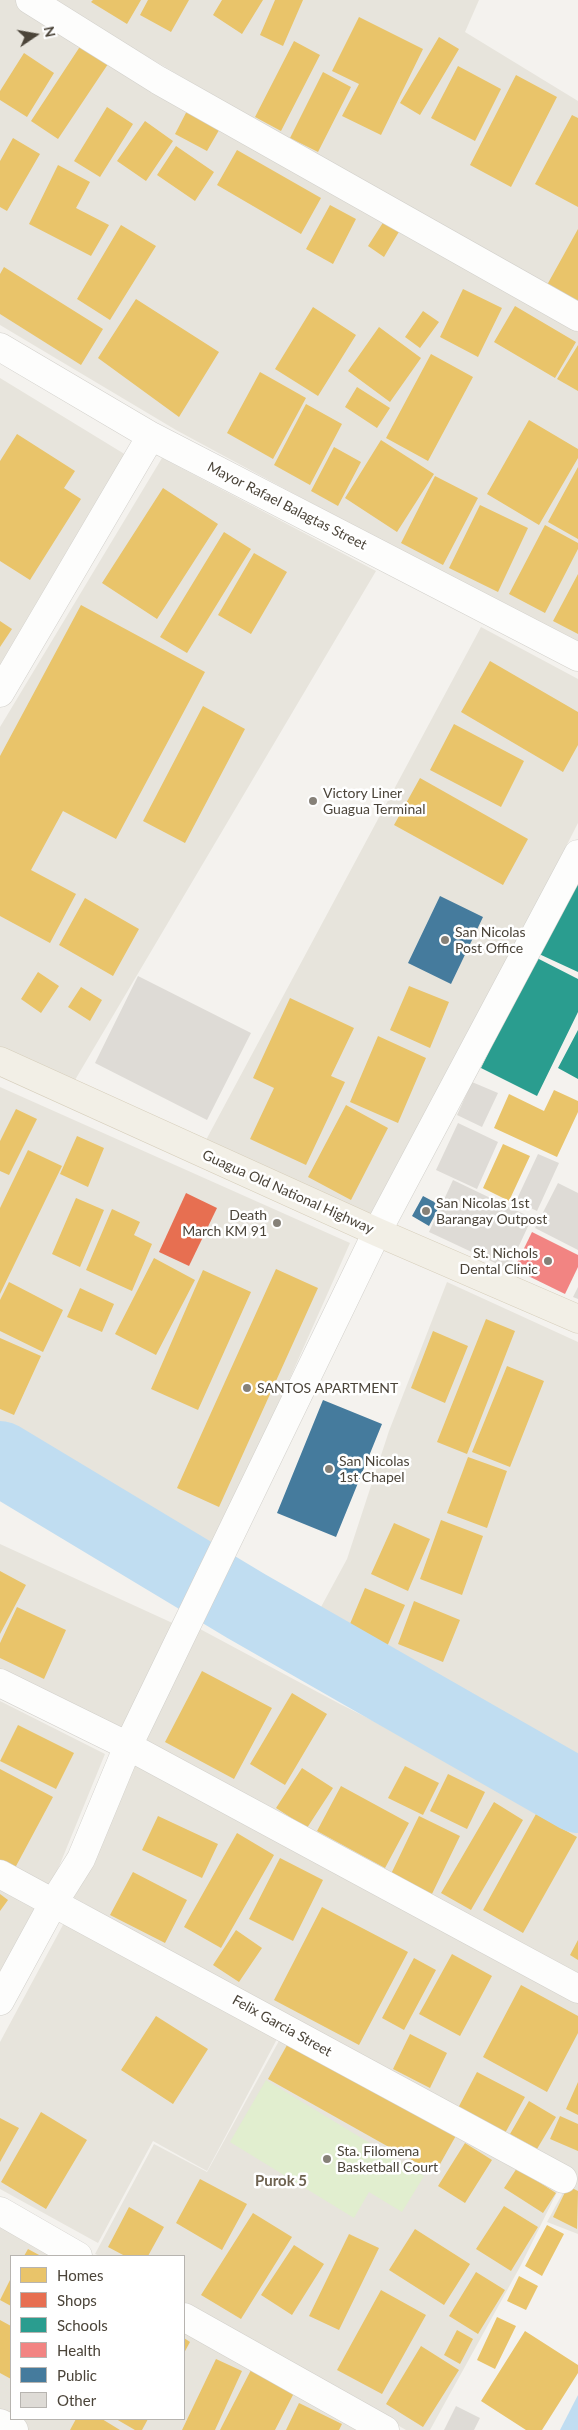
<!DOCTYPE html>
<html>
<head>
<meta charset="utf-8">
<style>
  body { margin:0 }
  #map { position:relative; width:578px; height:2430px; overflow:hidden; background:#f4f2ee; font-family:Lato,sans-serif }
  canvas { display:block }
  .legend { position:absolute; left:10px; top:2255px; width:175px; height:165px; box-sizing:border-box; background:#fff; border:1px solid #b7b4b0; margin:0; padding:6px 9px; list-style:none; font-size:15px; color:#4b4439 }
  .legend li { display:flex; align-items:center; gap:10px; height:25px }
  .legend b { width:25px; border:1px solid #b7b4b0 }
  .north { position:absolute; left:10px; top:10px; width:50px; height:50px; -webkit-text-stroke:4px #fff; paint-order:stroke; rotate:78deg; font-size:14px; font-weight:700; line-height:20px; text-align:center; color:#4b4439 }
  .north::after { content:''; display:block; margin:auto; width:18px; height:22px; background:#4b4439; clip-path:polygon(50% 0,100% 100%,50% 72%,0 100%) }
</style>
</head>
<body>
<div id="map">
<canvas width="578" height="2430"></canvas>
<ul class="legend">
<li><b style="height:14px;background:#e9c46a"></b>Homes</li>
<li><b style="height:14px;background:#e76f51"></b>Shops</li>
<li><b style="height:14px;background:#2a9d8f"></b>Schools</li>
<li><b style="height:14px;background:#f28482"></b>Health</li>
<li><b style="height:14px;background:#457b9d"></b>Public</li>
<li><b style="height:14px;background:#dedbd6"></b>Other</li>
</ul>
<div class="north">N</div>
</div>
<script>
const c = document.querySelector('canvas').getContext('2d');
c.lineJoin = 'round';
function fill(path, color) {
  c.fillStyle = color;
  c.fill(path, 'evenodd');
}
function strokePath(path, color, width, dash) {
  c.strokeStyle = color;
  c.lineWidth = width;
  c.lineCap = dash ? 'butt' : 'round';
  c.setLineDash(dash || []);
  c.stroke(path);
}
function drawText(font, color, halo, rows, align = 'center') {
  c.font = font + ' Lato,sans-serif';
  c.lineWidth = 5;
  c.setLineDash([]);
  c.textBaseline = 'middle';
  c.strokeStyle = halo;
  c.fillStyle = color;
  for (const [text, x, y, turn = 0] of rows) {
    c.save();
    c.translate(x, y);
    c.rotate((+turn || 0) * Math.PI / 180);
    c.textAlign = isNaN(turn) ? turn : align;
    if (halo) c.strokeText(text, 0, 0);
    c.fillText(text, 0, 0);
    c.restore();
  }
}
const residential = new Path2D(`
  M 0,0 L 15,0 L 578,332 L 578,647 L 176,430 L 0,325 Z
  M 51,0 L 479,0 L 465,32 L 578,101 L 578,315 L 446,232 Z
  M 0,378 L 131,458 L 0,680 Z
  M 162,458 L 376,571 L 75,1080 L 0,1050 L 0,727 Z
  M 481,627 L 578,679 L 578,823 L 377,1219 L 206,1140 Z
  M 0,1087 L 350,1243 L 214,1549 L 0,1429 Z
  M 447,1282 L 578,1342 L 578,1781 L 308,1631 L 347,1559 L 389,1431 Z
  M 0,1544 L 179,1626 L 124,1738 L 0,1676 Z
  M 200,1629 L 340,1704 L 578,1824 L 578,1981 L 134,1743 Z
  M 0,1701 L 105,1754 L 58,1869 L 0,1982 Z
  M 134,1762 L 578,1998 L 578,2234 L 547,2222 L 572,2176 L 205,1973 L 68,1894 Z
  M 64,1923 L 277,2039 L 207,2171 L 153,2141 L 98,2243 L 0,2189 L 0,2042 Z
  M 286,2028 L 564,2178 L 521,2265 L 430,2430 L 406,2430 L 184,2304 L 184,2256 L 100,2256 L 95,2254 L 154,2144 L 207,2172 Z
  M 0,2223 L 58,2256 L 11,2256 L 11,2419 L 184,2419 L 184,2327 L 366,2430 L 0,2430 Z`);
const green = new Path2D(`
  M 266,2080 L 424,2176 L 402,2212 L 369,2192 L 354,2218 L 230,2142 Z`);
const water = new Path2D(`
  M 578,2395 L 578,2430 L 560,2430 Z`);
const homes = new Path2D(`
  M 93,0 L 141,0 L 127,24 L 91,2 Z
  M 148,0 L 189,0 L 171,32 L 140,15 Z
  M 222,0 L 263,0 L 242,34 L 213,15 Z
  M 275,0 L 303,0 L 283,46 L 260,35 Z
  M 359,17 L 423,49 L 381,135 L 342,116 L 359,84 L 332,71 Z
  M 439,37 L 459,49 L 420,115 L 400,103 Z
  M 294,41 L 320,55 L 281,131 L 255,117 Z
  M 81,45 L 108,64 L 58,139 L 31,121 Z
  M 24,53 L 54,73 L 27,117 L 0,100 L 0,91 Z
  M 458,66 L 501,89 L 475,141 L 431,118 Z
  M 323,72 L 351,87 L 318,152 L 290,138 Z
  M 516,75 L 557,97 L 511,187 L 470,165 Z
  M 107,107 L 133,124 L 100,177 L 74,161 Z
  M 189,107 L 222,125 L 207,151 L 175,134 Z
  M 572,115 L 578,118 L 578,207 L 535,184 Z
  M 145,121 L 173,141 L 146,181 L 117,161 Z
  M 13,138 L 40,154 L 7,211 L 0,207 L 0,161 Z
  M 176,146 L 214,172 L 195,201 L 157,175 Z
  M 237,150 L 321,198 L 301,234 L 217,185 Z
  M 58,165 L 90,182 L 76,208 L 109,225 L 91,256 L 29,224 Z
  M 330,205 L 356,219 L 333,264 L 306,249 Z
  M 384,221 L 400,230 L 384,257 L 368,246 Z
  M 121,225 L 156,246 L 110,320 L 77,299 Z
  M 578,229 L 578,303 L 547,285 Z
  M 4,267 L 103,329 L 81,365 L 0,314 L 0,274 Z
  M 463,289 L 502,308 L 478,357 L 440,337 Z
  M 136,299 L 219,352 L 179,417 L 98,358 Z
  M 515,306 L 576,342 L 555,378 L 494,342 Z
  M 313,307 L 356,335 L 318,396 L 275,369 Z
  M 423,311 L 439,322 L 420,348 L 405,337 Z
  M 379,327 L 421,358 L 390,402 L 348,371 Z
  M 578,345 L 578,391 L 557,379 Z
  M 431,354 L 473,377 L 428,461 L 386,438 Z
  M 260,372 L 306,398 L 273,459 L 227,433 Z
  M 357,387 L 390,408 L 377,428 L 345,407 Z
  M 306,404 L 342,424 L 310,485 L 274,465 Z
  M 529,420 L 578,449 L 578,458 L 539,525 L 487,494 Z
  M 17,434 L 75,471 L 64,488 L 81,499 L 30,580 L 0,561 L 0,461 Z
  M 381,440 L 434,474 L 397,532 L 345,498 Z
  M 334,447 L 361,462 L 338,506 L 311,491 Z
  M 578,467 L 578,539 L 548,522 Z
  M 435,476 L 478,498 L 443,565 L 401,543 Z
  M 163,488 L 218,524 L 157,619 L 102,583 Z
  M 480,505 L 528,528 L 498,592 L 449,568 Z
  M 545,525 L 578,543 L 578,549 L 545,613 L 509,594 Z
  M 224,532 L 251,549 L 187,653 L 160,637 Z
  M 254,553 L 287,572 L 251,634 L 218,615 Z
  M 578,574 L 578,634 L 553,621 Z
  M 81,605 L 205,672 L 116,839 L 63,811 L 31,870 L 76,894 L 50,943 L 0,916 L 0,756 Z
  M 0,621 L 12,629 L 0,647 Z
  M 490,661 L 578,712 L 578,745 L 563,772 L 461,712 Z
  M 203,706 L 245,729 L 185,843 L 143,821 Z
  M 454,724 L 524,761 L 501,807 L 430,770 Z
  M 420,778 L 528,839 L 503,885 L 394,825 Z
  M 85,898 L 139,929 L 113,976 L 59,945 Z
  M 38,972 L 59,986 L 41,1013 L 21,999 Z
  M 409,986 L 449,1002 L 430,1048 L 390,1030 Z
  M 81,987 L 102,1000 L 90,1021 L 68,1007 Z
  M 290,998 L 354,1028 L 331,1076 L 345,1082 L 306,1165 L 250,1139 L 274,1088 L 253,1078 Z
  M 378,1036 L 426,1058 L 398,1123 L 350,1102 Z
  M 554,1090 L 578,1101 L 578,1112 L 557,1157 L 494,1128 L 509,1094 L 544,1111 Z
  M 346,1105 L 388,1128 L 351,1200 L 308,1177 Z
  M 16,1109 L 37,1119 L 9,1175 L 0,1171 L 0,1141 Z
  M 77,1136 L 104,1148 L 88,1187 L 60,1174 Z
  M 503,1144 L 530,1156 L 509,1201 L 483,1188 Z
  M 28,1150 L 62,1166 L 0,1294 L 0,1208 Z
  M 76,1198 L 104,1210 L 80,1267 L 52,1254 Z
  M 112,1209 L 140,1222 L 134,1235 L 152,1244 L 132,1291 L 86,1270 Z
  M 154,1258 L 195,1280 L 156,1355 L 115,1334 Z
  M 276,1269 L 318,1288 L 219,1507 L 177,1488 Z
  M 203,1270 L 251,1292 L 198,1410 L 151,1389 Z
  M 9,1282 L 63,1310 L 43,1352 L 0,1331 L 0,1300 Z
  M 80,1288 L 114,1304 L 102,1332 L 67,1317 Z
  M 486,1319 L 515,1331 L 467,1454 L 437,1442 Z
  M 433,1331 L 468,1346 L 445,1403 L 411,1388 Z
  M 0,1338 L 41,1356 L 14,1415 L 0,1409 Z
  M 507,1366 L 544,1381 L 510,1467 L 472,1452 Z
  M 468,1457 L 507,1471 L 487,1528 L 447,1513 Z
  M 441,1520 L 483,1536 L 462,1595 L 420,1579 Z
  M 394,1523 L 430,1539 L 408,1591 L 371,1574 Z
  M 0,1571 L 26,1585 L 0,1634 Z
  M 365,1588 L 405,1605 L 386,1649 L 347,1631 Z
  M 414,1601 L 460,1620 L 443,1662 L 398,1644 Z
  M 17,1607 L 66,1630 L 44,1679 L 0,1658 L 0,1643 Z
  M 202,1671 L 272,1708 L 234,1779 L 165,1742 Z
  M 292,1693 L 327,1714 L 285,1785 L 250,1764 Z
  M 18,1725 L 74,1753 L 56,1789 L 0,1761 Z
  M 405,1766 L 439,1783 L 423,1815 L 388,1798 Z
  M 302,1768 L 333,1788 L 307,1828 L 276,1808 Z
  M 0,1769 L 53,1797 L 15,1868 L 0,1860 Z
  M 448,1774 L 485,1792 L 467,1829 L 430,1811 Z
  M 341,1786 L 409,1823 L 385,1868 L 317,1831 Z
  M 494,1802 L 523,1820 L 471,1910 L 441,1893 Z
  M 536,1814 L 577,1837 L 523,1933 L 483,1910 Z
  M 158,1816 L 218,1844 L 202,1878 L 142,1850 Z
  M 419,1816 L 460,1836 L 431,1896 L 390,1876 Z
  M 237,1833 L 274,1855 L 221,1948 L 184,1927 Z
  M 280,1858 L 323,1880 L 293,1941 L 249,1919 Z
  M 133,1872 L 187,1900 L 165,1943 L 110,1915 Z
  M 0,1894 L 8,1900 L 0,1911 Z
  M 322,1907 L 408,1952 L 359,2045 L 274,2000 Z
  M 236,1930 L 262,1948 L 239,1982 L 213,1965 Z
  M 578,1940 L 578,1960 L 570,1955 Z
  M 452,1954 L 492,1976 L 460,2036 L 419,2014 Z
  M 414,1958 L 436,1970 L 404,2030 L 382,2018 Z
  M 521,1985 L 578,2016 L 578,2033 L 547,2092 L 483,2057 Z
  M 156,2016 L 208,2049 L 173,2104 L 121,2070 Z
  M 410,2034 L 447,2053 L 430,2088 L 393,2069 Z
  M 291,2038 L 458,2132 L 435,2173 L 268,2079 Z
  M 477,2072 L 525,2097 L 504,2135 L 457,2110 Z
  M 578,2082 L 578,2115 L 566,2109 Z
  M 529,2101 L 556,2117 L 537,2149 L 510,2134 Z
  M 41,2112 L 87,2140 L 46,2209 L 1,2182 Z
  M 560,2116 L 578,2124 L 578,2151 L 550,2139 Z
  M 0,2118 L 19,2128 L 0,2162 Z
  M 465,2143 L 492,2160 L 465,2203 L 438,2186 Z
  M 517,2168 L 556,2193 L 543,2213 L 504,2188 Z
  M 200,2179 L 247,2204 L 222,2250 L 176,2223 Z
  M 568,2186 L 578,2191 L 577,2229 L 553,2217 Z
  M 504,2206 L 538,2227 L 511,2271 L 476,2249 Z
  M 129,2207 L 164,2227 L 148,2256 L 125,2256 L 108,2247 Z
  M 253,2213 L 292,2237 L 241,2319 L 201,2295 Z
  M 547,2225 L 564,2234 L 542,2276 L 525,2266 Z
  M 415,2229 L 470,2264 L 444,2305 L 389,2270 Z
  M 349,2234 L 379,2248 L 339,2330 L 309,2316 Z
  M 294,2245 L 324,2264 L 292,2315 L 261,2295 Z
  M 28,2249 L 41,2256 L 24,2256 Z
  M 476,2272 L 505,2290 L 478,2334 L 449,2316 Z
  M 519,2276 L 538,2286 L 526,2310 L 507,2301 Z
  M 11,2278 L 11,2306 L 0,2300 Z
  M 381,2290 L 426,2315 L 382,2394 L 337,2370 Z
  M 497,2317 L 516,2326 L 495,2369 L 477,2360 Z
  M 0,2320 L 11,2326 L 11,2379 L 0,2373 Z
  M 457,2330 L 473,2339 L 460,2364 L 444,2355 Z
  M 525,2331 L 578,2365 L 578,2373 L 542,2430 L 526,2430 L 481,2401 Z
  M 184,2338 L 190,2342 L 184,2353 Z
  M 421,2346 L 459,2370 L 423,2427 L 386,2404 Z
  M 216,2359 L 242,2371 L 215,2430 L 182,2430 Z
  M 251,2370 L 294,2393 L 275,2430 L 220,2430 Z
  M 299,2403 L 342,2424 L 339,2430 L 286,2430 Z
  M 76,2419 L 102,2419 L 120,2430 L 70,2430 Z
  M 116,2419 L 148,2419 L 142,2430 L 135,2430 Z`);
const shops = new Path2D(`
  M 186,1193 L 217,1208 L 189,1266 L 159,1252 Z`);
const schools = new Path2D(`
  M 578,875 L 578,972 L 539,954 Z
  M 535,957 L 578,979 L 578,1012 L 537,1096 L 481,1068 Z
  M 578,1030 L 578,1079 L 558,1068 Z`);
const health = new Path2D(`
  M 532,1232 L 578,1255 L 578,1267 L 565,1294 L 514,1269 Z`);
const public = new Path2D(`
  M 440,896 L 483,917 L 451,984 L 408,963 Z
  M 423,1196 L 440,1205 L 429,1226 L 412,1216 Z
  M 323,1400 L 382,1424 L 336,1537 L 277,1513 Z`);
const river = new Path2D(`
  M 0,1458 L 246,1606 L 578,1796`);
const building = new Path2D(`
  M 138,976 L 251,1033 L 207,1120 L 95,1063 Z
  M 472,1082 L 498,1093 L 482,1127 L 457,1115 Z
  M 458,1123 L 498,1142 L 477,1189 L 436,1170 Z
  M 538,1154 L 559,1163 L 537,1211 L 516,1201 Z
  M 453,1180 L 532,1218 L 508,1269 L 429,1232 Z
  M 558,1183 L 578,1193 L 578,1250 L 535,1228 Z
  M 578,1287 L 578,1299 L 573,1297 Z
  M 456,2406 L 480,2418 L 474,2430 L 444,2430 Z`);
const minor = new Path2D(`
  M 30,0 L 158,80 L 578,317
  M 0,347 L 151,436 L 578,657
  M 0,693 L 151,436
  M 0,1683 L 128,1746 L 578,1989
  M 0,1874 L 563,2179
  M 0,2001 L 54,1902 L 81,1859 L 128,1746 L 377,1232 L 578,854
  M 0,2211 L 78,2256
  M 184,2317 L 385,2430
  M 0,2423 L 14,2430`);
const major = new Path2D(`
  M 0,1061 L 377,1232 L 578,1319`);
const markers = [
  [313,801,5,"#868178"],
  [445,940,5,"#868178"],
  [426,1211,5,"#868178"],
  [277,1223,5,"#868178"],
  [548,1261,5,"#868178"],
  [247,1388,5,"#868178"],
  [329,1469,5,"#868178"],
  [327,2159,5,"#868178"]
];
const streetNames = [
  ["Mayor Rafael Balagtas Street",287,506,27],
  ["Guagua Old National Highway",288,1192,24],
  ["Felix Garcia Street",282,2026,29]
];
const poiNames = [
  ["Victory Liner",323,793],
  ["Guagua Terminal",323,809],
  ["San Nicolas",455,932],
  ["Post Office",455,948],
  ["San Nicolas 1st",436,1203],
  ["Barangay Outpost",436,1219],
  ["Death",267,1215,"right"],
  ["March KM 91",267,1231,"right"],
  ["St. Nichols",538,1253,"right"],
  ["Dental Clinic",538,1269,"right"],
  ["SANTOS APARTMENT",257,1388],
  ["San Nicolas",339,1461],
  ["1st Chapel",339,1477],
  ["Sta. Filomena",337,2151],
  ["Basketball Court",337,2167]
];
const neighbourhoodNames = [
  ["Purok 5",281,2181]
];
fill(residential, '#e7e4dc');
fill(green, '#e1eecf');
fill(water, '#c0ddf1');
fill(homes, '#e9c46a');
fill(shops, '#e76f51');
fill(schools, '#2a9d8f');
fill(health, '#f28482');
fill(public, '#457b9d');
strokePath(river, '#c0ddf1', 74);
fill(building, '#dedbd6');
strokePath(minor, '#d2d0cb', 29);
strokePath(major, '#d6cebb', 29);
strokePath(minor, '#fdfdfc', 28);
strokePath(major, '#f2efe6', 28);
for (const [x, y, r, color] of markers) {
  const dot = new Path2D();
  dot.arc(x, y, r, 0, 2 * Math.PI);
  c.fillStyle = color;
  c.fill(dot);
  strokePath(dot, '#fff', 2);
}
drawText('14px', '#4b4439', '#fff', streetNames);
drawText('14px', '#4b4439', '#fff', poiNames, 'left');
drawText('bold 15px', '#6e6250', '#fff', neighbourhoodNames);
</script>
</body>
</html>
